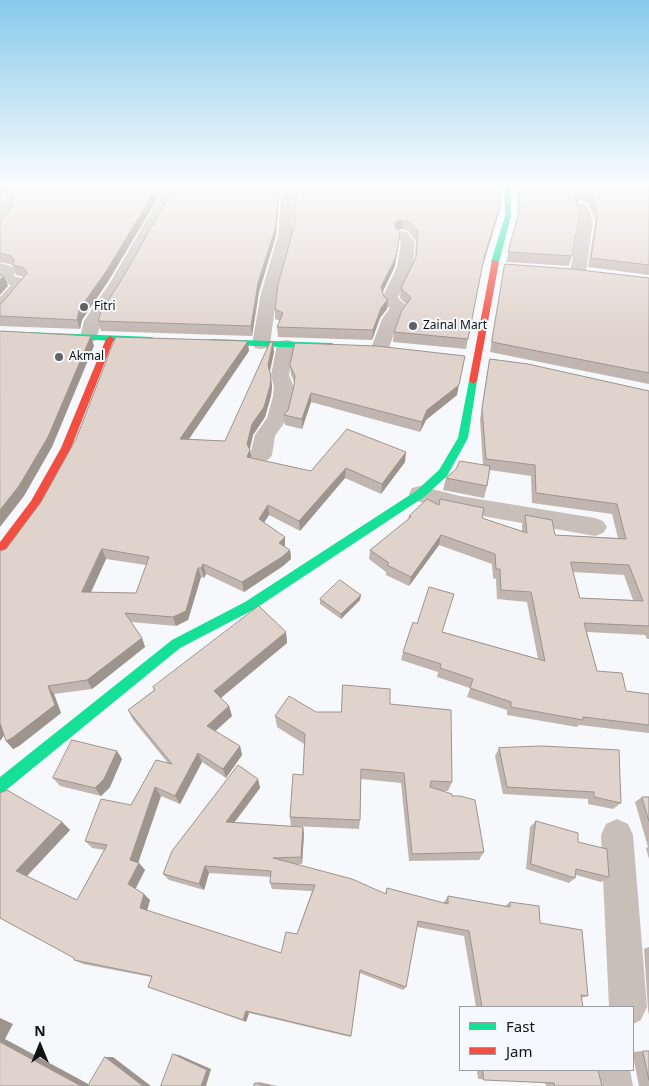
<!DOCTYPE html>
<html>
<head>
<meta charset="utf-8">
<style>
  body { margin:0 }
  #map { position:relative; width:649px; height:1086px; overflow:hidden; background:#f6f8fb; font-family:"Noto Sans",sans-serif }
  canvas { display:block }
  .legend { position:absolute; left:459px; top:1006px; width:175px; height:65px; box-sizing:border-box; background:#f5f8fc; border:1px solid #9a9c9f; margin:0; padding:6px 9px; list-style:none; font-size:15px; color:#111213 }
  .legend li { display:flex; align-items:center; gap:10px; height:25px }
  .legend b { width:25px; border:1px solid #9a9c9f }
  .north { position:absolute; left:15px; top:1021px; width:50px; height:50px; -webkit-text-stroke:4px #f5f8fc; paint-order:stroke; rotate:0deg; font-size:14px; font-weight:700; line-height:20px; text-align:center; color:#111213 }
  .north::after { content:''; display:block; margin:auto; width:18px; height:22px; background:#111213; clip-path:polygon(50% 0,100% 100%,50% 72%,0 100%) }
</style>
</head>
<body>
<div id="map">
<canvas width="649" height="1086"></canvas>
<ul class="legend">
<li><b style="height:6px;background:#16e098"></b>Fast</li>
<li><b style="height:6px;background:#f24e42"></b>Jam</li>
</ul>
<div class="north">N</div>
</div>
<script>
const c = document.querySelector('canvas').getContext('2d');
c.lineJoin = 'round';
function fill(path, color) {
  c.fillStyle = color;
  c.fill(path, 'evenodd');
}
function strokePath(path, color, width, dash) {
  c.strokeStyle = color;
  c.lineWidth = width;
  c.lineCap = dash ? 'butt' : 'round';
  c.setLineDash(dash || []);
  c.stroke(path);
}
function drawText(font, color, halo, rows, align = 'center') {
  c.font = font + ' "Noto Sans",sans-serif';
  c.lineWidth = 4;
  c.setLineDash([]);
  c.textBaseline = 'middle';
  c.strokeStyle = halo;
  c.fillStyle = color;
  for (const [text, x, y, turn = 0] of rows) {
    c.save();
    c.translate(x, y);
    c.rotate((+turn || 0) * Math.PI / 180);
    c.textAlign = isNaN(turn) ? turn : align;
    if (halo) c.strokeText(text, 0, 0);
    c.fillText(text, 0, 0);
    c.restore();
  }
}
const street = new Path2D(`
  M 166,186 L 180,186 L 127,281 L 102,321 L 95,341 L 89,342 L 83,341 L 80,337 L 84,321 L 111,281 Z
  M 282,186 L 296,186 L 292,236 L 277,293 L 270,344 L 267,348 L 261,349 L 255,348 L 252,344 L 261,293 L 278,236 Z
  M 11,194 L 18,198 L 12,205 L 13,217 L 5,227 L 0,228 L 0,202 L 6,195 Z
  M 581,202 L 588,206 L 593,222 L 586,272 L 584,275 L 572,275 L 570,272 L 579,222 L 574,206 Z
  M 402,231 L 407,232 L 415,242 L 413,267 L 398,298 L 408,307 L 399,319 L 389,348 L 386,352 L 380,353 L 374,352 L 371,348 L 382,319 L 390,308 L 385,306 L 382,298 L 397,267 L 401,242 L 395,235 L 397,232 Z
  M 0,263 L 14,267 L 16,270 L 14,276 L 27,280 L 29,283 L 6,311 L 0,312 L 0,297 L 11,285 L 0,282 Z
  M 286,340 L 292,341 L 295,345 L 289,375 L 294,387 L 293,396 L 287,419 L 275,436 L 272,455 L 268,460 L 261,462 L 254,460 L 250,455 L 255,435 L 267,418 L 273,396 L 274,387 L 271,375 L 277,345 L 280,341 Z
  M 420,486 L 460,496 L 595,518 L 603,521 L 607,527 L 603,533 L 595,536 L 460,512 L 412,500 L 409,494 L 412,488 Z
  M 617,819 L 628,824 L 633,835 L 647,1007 L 641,1020 L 633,1024 L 633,1007 L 609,1007 L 601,835 L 606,824 Z
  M 590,1070 L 630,1070 L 633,1086 L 593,1086 Z`);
const fast = new Path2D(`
  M 504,186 L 510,186 L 511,216 L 499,262 L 495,264 L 491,262 L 505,216 Z
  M 0,331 L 152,337 L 156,340 L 152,343 L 0,335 Z
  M 210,339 L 332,343 L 336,346 L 332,349 L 207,344 L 206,342 Z
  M 473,378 L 477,381 L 468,438 L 447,476 L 424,497 L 253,610 L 180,648 L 5,791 L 0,793 L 0,777 L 172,640 L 245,602 L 416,491 L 439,470 L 458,438 L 469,381 Z`);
const jam = new Path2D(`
  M 492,260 L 499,262 L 477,381 L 473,384 L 469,381 Z
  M 110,336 L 114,339 L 71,448 L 39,507 L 4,553 L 0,554 L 0,542 L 31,501 L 61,448 L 106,339 Z`);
const wall = new Path2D(`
  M 0,186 L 165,186 L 109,280 L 82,320 L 80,329 L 0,326 L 0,303 L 2,303 L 24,277 L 16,275 L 13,265 L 0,262 L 0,220 L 2,219 L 11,209 L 13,194 L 11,192 L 5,194 L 0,200 Z
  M 280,186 L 276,236 L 259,292 L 252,336 L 101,331 L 98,321 L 126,272 Z
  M 517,186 L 649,186 L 649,275 L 588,267 L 595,222 L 589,204 L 580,200 L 577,202 L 572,256 L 569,266 L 506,262 L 518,215 Z
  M 500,206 L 498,216 L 482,267 L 466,349 L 393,342 L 394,332 L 406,304 L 400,298 L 401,288 L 415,259 L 416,241 L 408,231 L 402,229 L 398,230 L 400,233 L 395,266 L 383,292 L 384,297 L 388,299 L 387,309 L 380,318 L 372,340 L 278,337 L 277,327 L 280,321 L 275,319 L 275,309 L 294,227 Z
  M 505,264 L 649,278 L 649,384 L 490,352 Z
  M 249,351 L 189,439 L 225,441 L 274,352 L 270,371 L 272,387 L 271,396 L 265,417 L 253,435 L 250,449 L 251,458 L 311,471 L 405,462 L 381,494 L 345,478 L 300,531 L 269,515 L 264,522 L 285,547 L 290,550 L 291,559 L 283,566 L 244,592 L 206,574 L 204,578 L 201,577 L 188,620 L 176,626 L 131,622 L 142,638 L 145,647 L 92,689 L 54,694 L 61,713 L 19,746 L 13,749 L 6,741 L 4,735 L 6,549 ZM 106,559 L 146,565 L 136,593 L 91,592 Z
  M 490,359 L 649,391 L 649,639 L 647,639 L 645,635 L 587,632 L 597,671 L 626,691 L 649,694 L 649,733 L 579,725 L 577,727 L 507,715 L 507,710 L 467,697 L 470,688 L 437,677 L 438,672 L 401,660 L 403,652 L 443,632 L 538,659 L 527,602 L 497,599 L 496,579 L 493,578 L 492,564 L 439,545 L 409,586 L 386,575 L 386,572 L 369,559 L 370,550 L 408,520 L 409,516 L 439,505 L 482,518 L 522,531 L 522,525 L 525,515 L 555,535 L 618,538 L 612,514 L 532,503 L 531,476 L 490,470 L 487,486 L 484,498 L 443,490 L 446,478 L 483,465 L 480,419 L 488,369 ZM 573,572 L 624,575 L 633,600 L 580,598 Z
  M 290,365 L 457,395 L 426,420 L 420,432 L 311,402 L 302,429 L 285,425 L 284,415 L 288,410 L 294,386 L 295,384 L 291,375 Z
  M 320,599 L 360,600 L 341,619 L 320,604 Z
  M 286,632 L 287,643 L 221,698 L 229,706 L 232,716 L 215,731 L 240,746 L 242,755 L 226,778 L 202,762 L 180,804 L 161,796 L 138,863 L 145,870 L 135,888 L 150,900 L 147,911 L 281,953 L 297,934 L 312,891 L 272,889 L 270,883 L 271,877 L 209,873 L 204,890 L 169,880 L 163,874 L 258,779 L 260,788 L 235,822 L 291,826 L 290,817 L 303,775 L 304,744 L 277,727 L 275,716 L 316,712 L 341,712 L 390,704 L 452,782 L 448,791 L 443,791 L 452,796 L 484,852 L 479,860 L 409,861 L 401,783 L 361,779 L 360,820 L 359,829 L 295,826 L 303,827 L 304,834 L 302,864 L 296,864 L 385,894 L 387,888 L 444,903 L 444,902 L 448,896 L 505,906 L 510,902 L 540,923 L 588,996 L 581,998 L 583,1007 L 476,1007 L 464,936 L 417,927 L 406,987 L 403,990 L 360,973 L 351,1036 L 350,1037 L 249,1013 L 246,1022 L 148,987 L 151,977 L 83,964 L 74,960 L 74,958 L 0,918 L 0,793 L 62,822 L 70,830 L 27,876 L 77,900 L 104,850 L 92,848 L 85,841 L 131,805 L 168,763 L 133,720 L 128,710 L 154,690 L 153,687 Z
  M 499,748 L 621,803 L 613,809 L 588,804 L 588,799 L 503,794 L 495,756 Z
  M 117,751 L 122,759 L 110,787 L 101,796 L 60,786 L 53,778 Z
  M 642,797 L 649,797 L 649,859 L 646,848 L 648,847 L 635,802 Z
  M 536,821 L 578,842 L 609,877 L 601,882 L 576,875 L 575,878 L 569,883 L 526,869 L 530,827 Z
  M 649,947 L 649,1015 L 648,1010 L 644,949 Z
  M 643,1051 L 649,1051 L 649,1086 L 639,1086 L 633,1056 L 633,1052 Z
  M 477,1070 L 598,1070 L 602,1086 L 546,1086 L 545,1083 L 478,1079 Z
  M 259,1082 L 278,1086 L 254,1086 L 255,1083 Z`);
const shadedWall = new Path2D(`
  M 0,186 L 8,186 L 11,192 L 5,194 L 0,200 Z
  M 158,186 L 165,186 L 109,280 L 82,320 L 80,329 L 77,320 L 79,310 Z
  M 279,186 L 280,186 L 276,236 L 259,292 L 252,336 L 251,326 L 258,283 Z
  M 583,191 L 580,200 L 572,205 L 575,196 Z
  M 500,206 L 498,216 L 482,268 L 484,258 Z
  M 403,220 L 402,229 L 397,230 L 394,225 L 397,221 Z
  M 400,233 L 395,266 L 380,297 L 381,287 Z
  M 4,276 L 8,286 L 0,295 L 0,280 Z
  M 388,299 L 387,309 L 380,318 L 372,340 L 373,330 L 381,308 Z
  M 91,336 L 94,346 L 52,447 L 24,496 L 0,527 L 0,510 Z
  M 248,341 L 249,351 L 182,449 L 180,439 Z
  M 273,342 L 274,352 L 269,375 L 268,365 Z
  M 271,377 L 272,387 L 271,396 L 265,417 L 253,435 L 248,455 L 247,444 L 252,424 Z
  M 459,385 L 457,395 L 426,420 L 420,432 L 422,422 L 427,410 Z
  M 311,393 L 311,402 L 302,429 L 302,419 Z
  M 250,450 L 252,460 L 247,457 Z
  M 406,452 L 405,462 L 381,494 L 382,484 Z
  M 346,468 L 345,478 L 300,531 L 299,521 Z
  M 268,505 L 269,515 L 260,529 L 259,519 Z
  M 441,535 L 439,545 L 409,586 L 411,577 Z
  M 285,537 L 285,547 L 279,543 Z
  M 102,549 L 106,559 L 87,601 L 82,592 Z
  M 290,550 L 291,559 L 283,566 L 244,592 L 242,582 Z
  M 203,564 L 206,574 L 204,578 L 201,568 Z
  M 198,568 L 201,577 L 188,620 L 176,626 L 173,617 Z
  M 361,595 L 360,600 L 341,619 L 341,614 Z
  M 286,632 L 287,643 L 217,701 L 214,691 Z
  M 142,638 L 145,647 L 92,689 L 87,680 Z
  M 48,686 L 54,694 L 61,713 L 19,746 L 13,749 L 6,741 Z
  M 229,706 L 232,716 L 210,736 L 207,726 Z
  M 0,722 L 8,730 L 0,741 Z
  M 240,746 L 242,755 L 226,778 L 223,769 Z
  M 117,751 L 122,759 L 110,787 L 101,796 L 95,788 Z
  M 198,753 L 202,762 L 180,804 L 175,796 Z
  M 258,779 L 260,788 L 229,829 L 226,822 Z
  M 155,787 L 161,796 L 137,866 L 130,860 Z
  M 62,822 L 70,830 L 26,877 L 16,871 Z
  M 303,827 L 304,834 L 302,864 L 301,857 Z
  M 139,863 L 145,870 L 135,890 L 128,884 Z
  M 205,866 L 209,873 L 204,890 L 199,884 Z
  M 144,894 L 150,900 L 146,914 L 140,908 Z
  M 246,1011 L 249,1013 L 246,1022 L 243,1020 Z
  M 0,1018 L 13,1024 L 5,1039 L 92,1086 L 81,1086 L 0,1042 Z
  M 173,1054 L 179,1055 L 211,1069 L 206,1086 L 201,1086 Z
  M 105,1057 L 113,1057 L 151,1086 L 143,1086 Z`);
const building = new Path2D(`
  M 12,186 L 158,186 L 107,270 L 79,310 L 77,320 L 0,316 L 0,303 L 2,303 L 27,273 L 24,268 L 13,265 L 14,259 L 11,256 L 0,253 L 0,220 L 2,219 L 11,209 L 11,196 L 17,189 Z
  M 175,186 L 279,186 L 276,226 L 258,283 L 251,326 L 98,321 L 101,312 L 126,272 Z
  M 297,186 L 500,186 L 500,206 L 484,258 L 468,339 L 394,332 L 402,310 L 411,298 L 401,288 L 416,257 L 418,231 L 409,221 L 403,220 L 397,221 L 394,225 L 400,233 L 396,257 L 381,287 L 384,297 L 388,299 L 381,308 L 373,330 L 277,327 L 283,313 L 275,309 L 278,284 L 294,227 Z
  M 519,186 L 649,186 L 649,265 L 591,258 L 598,213 L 592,195 L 583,191 L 575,196 L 580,213 L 572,256 L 508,252 L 520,207 Z
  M 505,264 L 572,269 L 649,278 L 649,373 L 492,342 Z
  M 0,275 L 4,276 L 0,280 Z
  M 0,331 L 91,336 L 48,437 L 19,486 L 0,510 Z
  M 116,337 L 248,341 L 180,439 L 225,441 L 270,342 L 273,342 L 268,365 L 271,377 L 270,386 L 264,407 L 252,424 L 247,444 L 250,450 L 247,457 L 311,471 L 347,429 L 406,452 L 382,484 L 346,468 L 299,521 L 268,505 L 259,519 L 285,537 L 279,543 L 290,550 L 282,557 L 242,582 L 203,564 L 201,568 L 198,568 L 186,611 L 173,617 L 125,613 L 142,638 L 87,680 L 48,686 L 55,705 L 12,738 L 6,741 L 0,723 L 0,551 L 6,549 L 41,502 L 76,439 ZM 102,549 L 149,557 L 136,593 L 82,592 Z
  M 295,343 L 377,346 L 465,356 L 459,385 L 427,410 L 422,422 L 311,393 L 302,419 L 284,415 L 288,410 L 294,386 L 295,376 L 290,365 Z
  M 490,359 L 528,364 L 649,391 L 649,626 L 584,623 L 597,671 L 622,673 L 626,691 L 649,694 L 649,725 L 583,717 L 583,720 L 511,707 L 511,702 L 470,688 L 473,679 L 440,668 L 441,664 L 403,652 L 413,622 L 417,624 L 429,587 L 454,594 L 442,632 L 545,661 L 531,592 L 501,590 L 500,569 L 496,569 L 495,554 L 441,535 L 411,577 L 387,565 L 389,563 L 370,550 L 411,517 L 409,516 L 427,499 L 439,505 L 440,499 L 484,508 L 482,518 L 527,533 L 525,515 L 552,520 L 555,535 L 626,539 L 617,504 L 536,493 L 535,465 L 486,459 L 482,409 ZM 571,562 L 629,565 L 643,601 L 580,598 Z
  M 460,461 L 490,466 L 487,486 L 446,478 L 456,469 Z
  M 340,580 L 361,595 L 341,614 L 320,599 Z
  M 259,606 L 286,632 L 214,691 L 229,706 L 207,726 L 240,746 L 223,769 L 198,753 L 175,796 L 155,787 L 130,860 L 139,863 L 128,884 L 144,894 L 140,908 L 281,953 L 286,932 L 297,934 L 315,885 L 270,883 L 271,871 L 205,866 L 199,884 L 163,874 L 172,851 L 238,765 L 258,779 L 226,822 L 303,827 L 301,857 L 273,858 L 352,879 L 386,894 L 387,888 L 448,904 L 448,896 L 510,907 L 510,902 L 539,906 L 540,923 L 582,930 L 588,996 L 581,995 L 583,1007 L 482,1007 L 469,931 L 418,921 L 406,987 L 360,970 L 351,1036 L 246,1011 L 243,1020 L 148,987 L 152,976 L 74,960 L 74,958 L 0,918 L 0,793 L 7,790 L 62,822 L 16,871 L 77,900 L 107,845 L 85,841 L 101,799 L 131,805 L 156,760 L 172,764 L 128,710 L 155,690 L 153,687 Z
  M 343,685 L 390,689 L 390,704 L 451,710 L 452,782 L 431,781 L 430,787 L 452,794 L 452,796 L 460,796 L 475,800 L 484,852 L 412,854 L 404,773 L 361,769 L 360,820 L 290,817 L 293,774 L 303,775 L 305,734 L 275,716 L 289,696 L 316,712 L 341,712 Z
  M 72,740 L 117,751 L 104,779 L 95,788 L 53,778 Z
  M 542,746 L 619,750 L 621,803 L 594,797 L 594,792 L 507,787 L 499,748 Z
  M 642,797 L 649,797 L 649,821 Z
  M 536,821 L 578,833 L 578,842 L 607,849 L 609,877 L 576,869 L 575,878 L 531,864 Z
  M 0,1042 L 81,1086 L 0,1086 Z
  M 643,1051 L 649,1051 L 649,1080 Z
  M 173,1054 L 207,1070 L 201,1086 L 161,1086 Z
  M 105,1057 L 143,1086 L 88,1086 Z
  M 483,1070 L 598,1070 L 602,1086 L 555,1086 L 554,1083 L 484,1080 Z
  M 255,1083 L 270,1086 L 254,1086 Z`);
const markers = [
  [84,307,5,"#616264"],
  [413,326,5,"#616264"],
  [59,357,5,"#616264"]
];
const farPoinames = [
  ["Fitri",94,307],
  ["Zainal Mart",423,326],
  ["Akmal",69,357]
];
fill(street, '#c7bfb8');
fill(fast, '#16e098');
fill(jam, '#f24e42');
fill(wall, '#c1b5af');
fill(shadedWall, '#9d948e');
fill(building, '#e0d3cb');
strokePath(building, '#9d948e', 1);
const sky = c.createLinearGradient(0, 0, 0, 338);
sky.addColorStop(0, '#87caec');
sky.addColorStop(0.55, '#fbfcfd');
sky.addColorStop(1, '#fbfcfd00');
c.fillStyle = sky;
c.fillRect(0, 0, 649, 338);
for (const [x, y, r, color] of markers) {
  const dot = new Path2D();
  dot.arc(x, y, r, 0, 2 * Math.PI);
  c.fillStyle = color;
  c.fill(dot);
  strokePath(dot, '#f5f8fc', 2);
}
drawText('12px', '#111213', '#f5f8fc', farPoinames, 'left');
</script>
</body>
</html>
